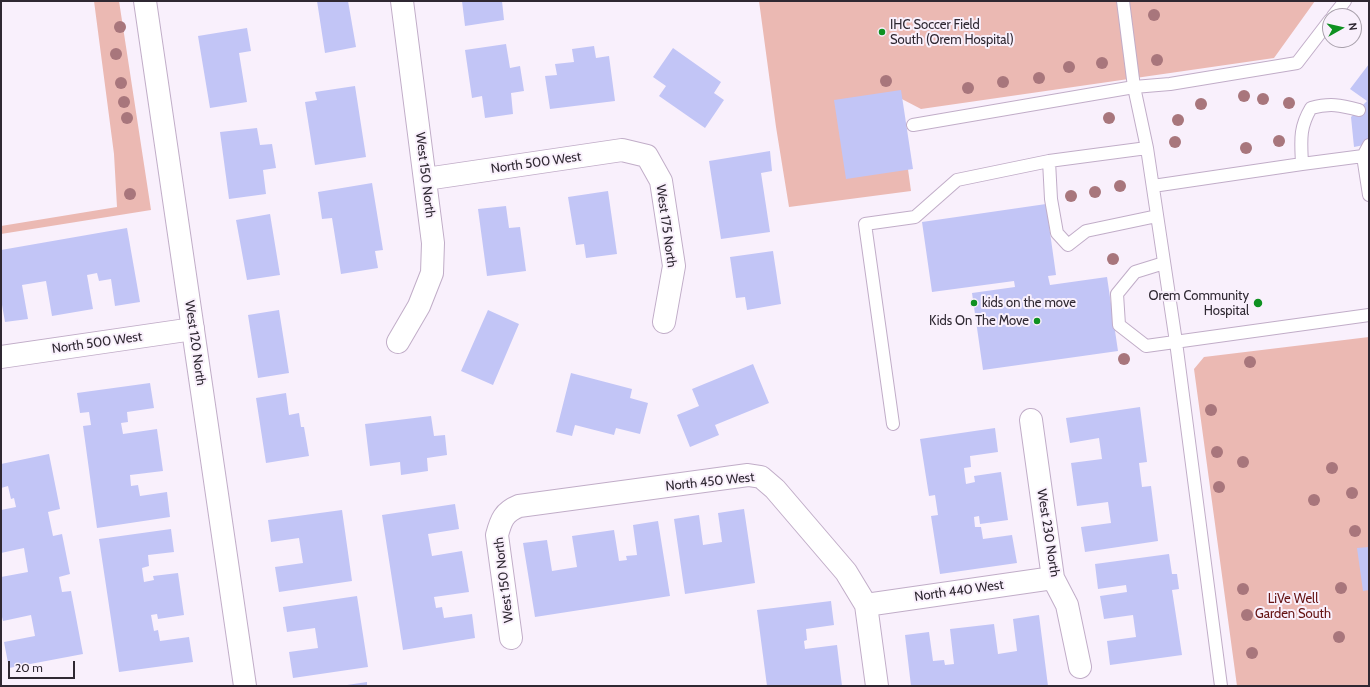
<!DOCTYPE html>
<html>
<head>
<meta charset="utf-8">
<style>
  body { margin:0 }
  #map { position:relative; width:1370px; height:687px; overflow:hidden; background:#f9f0fc; font-family:Cabin,sans-serif }
  canvas { display:block }
  .frame { position:absolute; inset:0; border:2px solid #2f2832; pointer-events:none }
  .north { position:absolute; left:1322px; top:8px; width:40px; height:40px; box-sizing:border-box; background:#f9f0fc; border:1px solid #a8a0ab; border-radius:50%; rotate:82deg; font-size:11px; font-weight:700; line-height:16px; text-align:center; color:#2f2832 }
  .north::after { content:''; display:block; margin:auto; width:14px; height:18px; background:#0f9121; clip-path:polygon(50% 0,100% 100%,50% 72%,0 100%) }
  .scale { position:absolute; left:8px; top:661px; width:67px; height:18px; box-sizing:border-box; border:2px solid #2f2832; border-top:0; padding-left:5px; font-size:12px; line-height:14px; white-space:nowrap; color:#2f2832; -webkit-text-stroke:3px #f9f0fc; paint-order:stroke }
</style>
</head>
<body>
<div id="map">
<canvas width="1370" height="687"></canvas>
<div class="frame"></div>
<div class="north">N</div>
<div class="scale">20 m</div>
</div>
<script>
const c = document.querySelector('canvas').getContext('2d');
c.lineJoin = 'round';
function fill(path, color) {
  c.fillStyle = color;
  c.fill(path, 'evenodd');
}
function strokePath(path, color, width, dash) {
  c.strokeStyle = color;
  c.lineWidth = width;
  c.lineCap = dash ? 'butt' : 'round';
  c.setLineDash(dash || []);
  c.stroke(path);
}
function drawText(font, color, halo, rows, align = 'center') {
  c.font = font + ' Cabin,sans-serif';
  c.lineWidth = 4;
  c.setLineDash([]);
  c.textBaseline = 'middle';
  c.strokeStyle = halo;
  c.fillStyle = color;
  for (const [text, x, y, turn = 0] of rows) {
    c.save();
    c.translate(x, y);
    c.rotate((+turn || 0) * Math.PI / 180);
    c.textAlign = isNaN(turn) ? turn : align;
    if (halo) c.strokeText(text, 0, 0);
    c.fillText(text, 0, 0);
    c.restore();
  }
}
const green = new Path2D(`
  M 94,1 L 119,1 L 151,210 L 1,234 L 1,226 L 117,207 L 114,154 Z
  M 759,1 L 1315,1 L 1274,58 L 921,109 L 898,97 L 911,191 L 789,207 L 776,127 Z
  M 1369,337 L 1369,686 L 1237,686 L 1194,369 L 1204,357 Z`);
const building = new Path2D(`
  M 317,1 L 348,1 L 356,47 L 325,53 Z
  M 462,1 L 502,1 L 504,20 L 465,26 Z
  M 247,28 L 251,51 L 239,53 L 247,102 L 210,108 L 198,36 Z
  M 506,44 L 510,68 L 520,66 L 524,91 L 511,93 L 513,114 L 485,118 L 482,96 L 472,98 L 465,50 Z
  M 594,46 L 596,58 L 609,56 L 615,101 L 550,109 L 545,76 L 557,75 L 555,64 L 574,62 L 572,49 Z
  M 673,48 L 721,82 L 714,93 L 724,100 L 705,128 L 659,96 L 666,86 L 653,77 Z
  M 1369,64 L 1369,144 L 1354,147 L 1351,117 L 1367,101 L 1350,89 Z
  M 355,86 L 366,157 L 315,165 L 305,102 L 317,100 L 315,92 Z
  M 901,90 L 913,169 L 846,179 L 834,100 Z
  M 257,128 L 260,145 L 272,144 L 276,168 L 263,170 L 266,194 L 229,199 L 220,132 Z
  M 770,151 L 772,171 L 761,173 L 770,232 L 721,239 L 709,161 Z
  M 372,183 L 383,250 L 375,251 L 378,268 L 341,274 L 332,218 L 322,219 L 318,192 Z
  M 608,191 L 617,254 L 586,258 L 584,244 L 576,245 L 568,197 Z
  M 1046,204 L 1056,275 L 1048,276 L 1050,285 L 1107,277 L 1118,351 L 983,370 L 972,293 L 1015,287 L 1014,281 L 932,292 L 922,222 Z
  M 506,206 L 509,228 L 520,227 L 526,271 L 487,276 L 478,209 Z
  M 270,214 L 280,275 L 247,280 L 236,220 Z
  M 127,228 L 140,302 L 115,306 L 111,279 L 99,281 L 97,273 L 87,275 L 93,309 L 52,316 L 46,281 L 22,285 L 28,319 L 5,322 L 1,299 L 1,250 Z
  M 773,251 L 781,304 L 747,310 L 745,297 L 736,298 L 730,257 Z
  M 279,310 L 289,373 L 258,378 L 248,315 Z
  M 488,310 L 519,324 L 493,385 L 461,371 Z
  M 753,364 L 769,403 L 715,425 L 719,435 L 690,447 L 677,415 L 699,406 L 692,389 Z
  M 571,373 L 632,389 L 630,398 L 648,403 L 640,434 L 616,428 L 614,435 L 575,425 L 572,436 L 556,432 Z
  M 150,383 L 154,408 L 127,412 L 128,422 L 121,423 L 123,434 L 157,429 L 163,471 L 130,475 L 131,486 L 138,485 L 140,496 L 167,492 L 170,517 L 97,528 L 83,426 L 91,425 L 89,412 L 80,413 L 77,393 Z
  M 286,393 L 289,415 L 299,413 L 301,427 L 304,427 L 309,456 L 266,463 L 256,398 Z
  M 1140,407 L 1147,462 L 1139,463 L 1142,487 L 1151,486 L 1158,541 L 1085,552 L 1081,527 L 1111,523 L 1108,502 L 1077,506 L 1071,463 L 1102,459 L 1099,438 L 1070,443 L 1066,418 Z
  M 431,416 L 434,436 L 445,435 L 447,455 L 427,458 L 428,471 L 401,475 L 400,462 L 370,466 L 365,424 Z
  M 995,428 L 998,452 L 970,456 L 971,467 L 964,468 L 966,484 L 975,482 L 974,476 L 1001,472 L 1008,520 L 980,524 L 979,516 L 974,517 L 975,527 L 981,527 L 983,539 L 1012,535 L 1017,563 L 940,574 L 931,516 L 938,515 L 935,495 L 929,496 L 920,439 Z
  M 49,454 L 60,509 L 48,512 L 53,536 L 62,534 L 70,574 L 59,577 L 62,592 L 71,591 L 83,654 L 9,668 L 4,642 L 35,636 L 31,615 L 3,621 L 1,613 L 1,577 L 28,572 L 24,548 L 1,553 L 1,510 L 16,507 L 14,498 L 11,499 L 8,486 L 1,488 L 1,464 Z
  M 455,504 L 459,529 L 428,534 L 432,556 L 462,551 L 469,592 L 434,597 L 436,608 L 442,607 L 444,618 L 472,614 L 475,638 L 403,650 L 382,515 Z
  M 744,509 L 755,583 L 685,594 L 674,519 L 699,515 L 703,545 L 722,542 L 718,513 Z
  M 342,510 L 352,581 L 279,592 L 275,567 L 303,563 L 299,538 L 271,542 L 268,520 Z
  M 658,521 L 670,596 L 535,617 L 523,543 L 547,540 L 552,571 L 577,567 L 572,536 L 614,530 L 619,561 L 627,560 L 626,556 L 637,555 L 633,525 Z
  M 171,529 L 174,552 L 148,555 L 149,566 L 142,568 L 144,582 L 154,580 L 153,576 L 178,573 L 184,615 L 158,619 L 157,614 L 151,615 L 154,631 L 158,630 L 160,641 L 189,637 L 193,662 L 119,672 L 99,539 Z
  M 1369,547 L 1369,590 L 1363,591 L 1357,548 Z
  M 1169,554 L 1172,574 L 1177,574 L 1179,589 L 1172,590 L 1182,655 L 1110,665 L 1107,641 L 1136,637 L 1133,615 L 1104,619 L 1100,596 L 1127,592 L 1126,585 L 1098,589 L 1095,564 Z
  M 357,596 L 368,667 L 293,678 L 289,652 L 318,648 L 315,628 L 287,632 L 283,607 Z
  M 831,601 L 834,625 L 806,629 L 807,640 L 804,641 L 805,649 L 837,645 L 842,686 L 767,686 L 757,610 Z
  M 1039,615 L 1048,686 L 911,686 L 905,635 L 929,632 L 933,661 L 944,660 L 945,665 L 954,664 L 950,629 L 994,624 L 998,654 L 1017,651 L 1013,619 Z
  M 367,682 L 367,686 L 347,686 L 347,685 Z`);
const service = new Path2D(`
  M 1123,1 L 1134,87 L 1147,148 L 1176,342 L 1221,686
  M 1333,16 L 1345,1
  M 913,125 L 1134,87 L 1170,84 L 1297,63 L 1330,20
  M 1369,145 L 1363,156 L 1369,195
  M 1049,161 L 1051,199 L 1057,233 L 1068,245 L 1086,231 L 1157,216
  M 1302,164 C 1301,141 1299,128 1311,108 C 1330,103 1340,105 1359,110
  M 1153,186 L 1302,164 L 1363,156
  M 1164,263 L 1135,272 L 1117,294 L 1119,325 L 1146,346 L 1369,315
  M 893,424 L 865,224 L 915,217 L 957,180 L 1049,161 L 1147,148`);
const minor = new Path2D(`
  M 426,179 L 622,150 L 647,156 L 661,181 L 674,266 L 664,322
  M 398,342 L 419,306 L 432,273 L 433,243 L 402,1
  M 1,357 L 193,329
  M 1031,420 L 1053,578 L 1067,605 L 1080,667
  M 866,605 L 1053,578
  M 511,638 L 497,535 C 501,520 504,512 519,506 L 748,475 L 761,477 L 775,489 L 846,572 L 866,605 L 877,686`);
const tertiary = new Path2D(`
  M 145,1 L 245,686`);
const trees = [
  [1154,15],
  [120,27],
  [116,54],
  [1157,60],
  [1102,63],
  [1069,67],
  [1039,78],
  [886,81],
  [1003,82],
  [121,83],
  [968,88],
  [1244,96],
  [1263,99],
  [124,102],
  [1289,103],
  [1201,104],
  [127,118],
  [1109,118],
  [1178,120],
  [1279,141],
  [1175,142],
  [1246,148],
  [1120,186],
  [1095,192],
  [130,194],
  [1071,196],
  [1113,259],
  [1124,359],
  [1250,362],
  [1211,410],
  [1217,452],
  [1243,462],
  [1332,468],
  [1219,487],
  [1352,493],
  [1314,500],
  [1355,531],
  [1341,588],
  [1243,589],
  [1247,615],
  [1339,637],
  [1252,653]
];
const markers = [
  [882,32,4,"#0f9121"],
  [974,303,4,"#0f9121"],
  [1258,303,5,"#0f9121"],
  [1037,321,4,"#0f9121"]
];
const poiNames = [
  ["IHC Soccer Field",890,25],
  ["South (Orem Hospital)",890,40],
  ["Orem Community",1249,296,"right"],
  ["Hospital",1249,311,"right"],
  ["kids on the move",982,303],
  ["Kids On The Move",1029,321,"right"]
];
const streetNames = [
  ["North 500 West",536,163,-8],
  ["West 150 North",425,175,83],
  ["West 175 North",666,226,82],
  ["North 500 West",97,343,-8],
  ["West 120 North",195,343,82],
  ["North 450 West",710,482,-6],
  ["West 230 North",1048,533,81],
  ["West 150 North",504,580,-97],
  ["North 440 West",959,591,-8]
];
const parkNames = [
  ["LiVe Well",1293,599],
  ["Garden South",1293,614]
];
fill(green, '#ebb9b3');
fill(building, '#c2c5f6');
strokePath(service, '#c1adc8', 14);
strokePath(minor, '#c1adc8', 24);
strokePath(tertiary, '#c1adc8', 24);
strokePath(service, '#fff', 12);
strokePath(minor, '#fff', 22);
strokePath(tertiary, '#fff', 22);
c.fillStyle = '#a8767c';
for (const [x, y] of trees) {
  c.beginPath();
  c.arc(x, y, 6, 0, 2 * Math.PI);
  c.fill();
}
for (const [x, y, r, color] of markers) {
  const dot = new Path2D();
  dot.arc(x, y, r, 0, 2 * Math.PI);
  c.fillStyle = color;
  c.fill(dot);
  strokePath(dot, '#f9f0fc', 1.5);
}
drawText('13px', '#2f2832', '#f9f0fc', poiNames, 'left');
drawText('13px', '#2f2832', '#f9f0fc', streetNames);
drawText('13px', '#651313', '#f9f0fc', parkNames);
</script>
</body>
</html>
